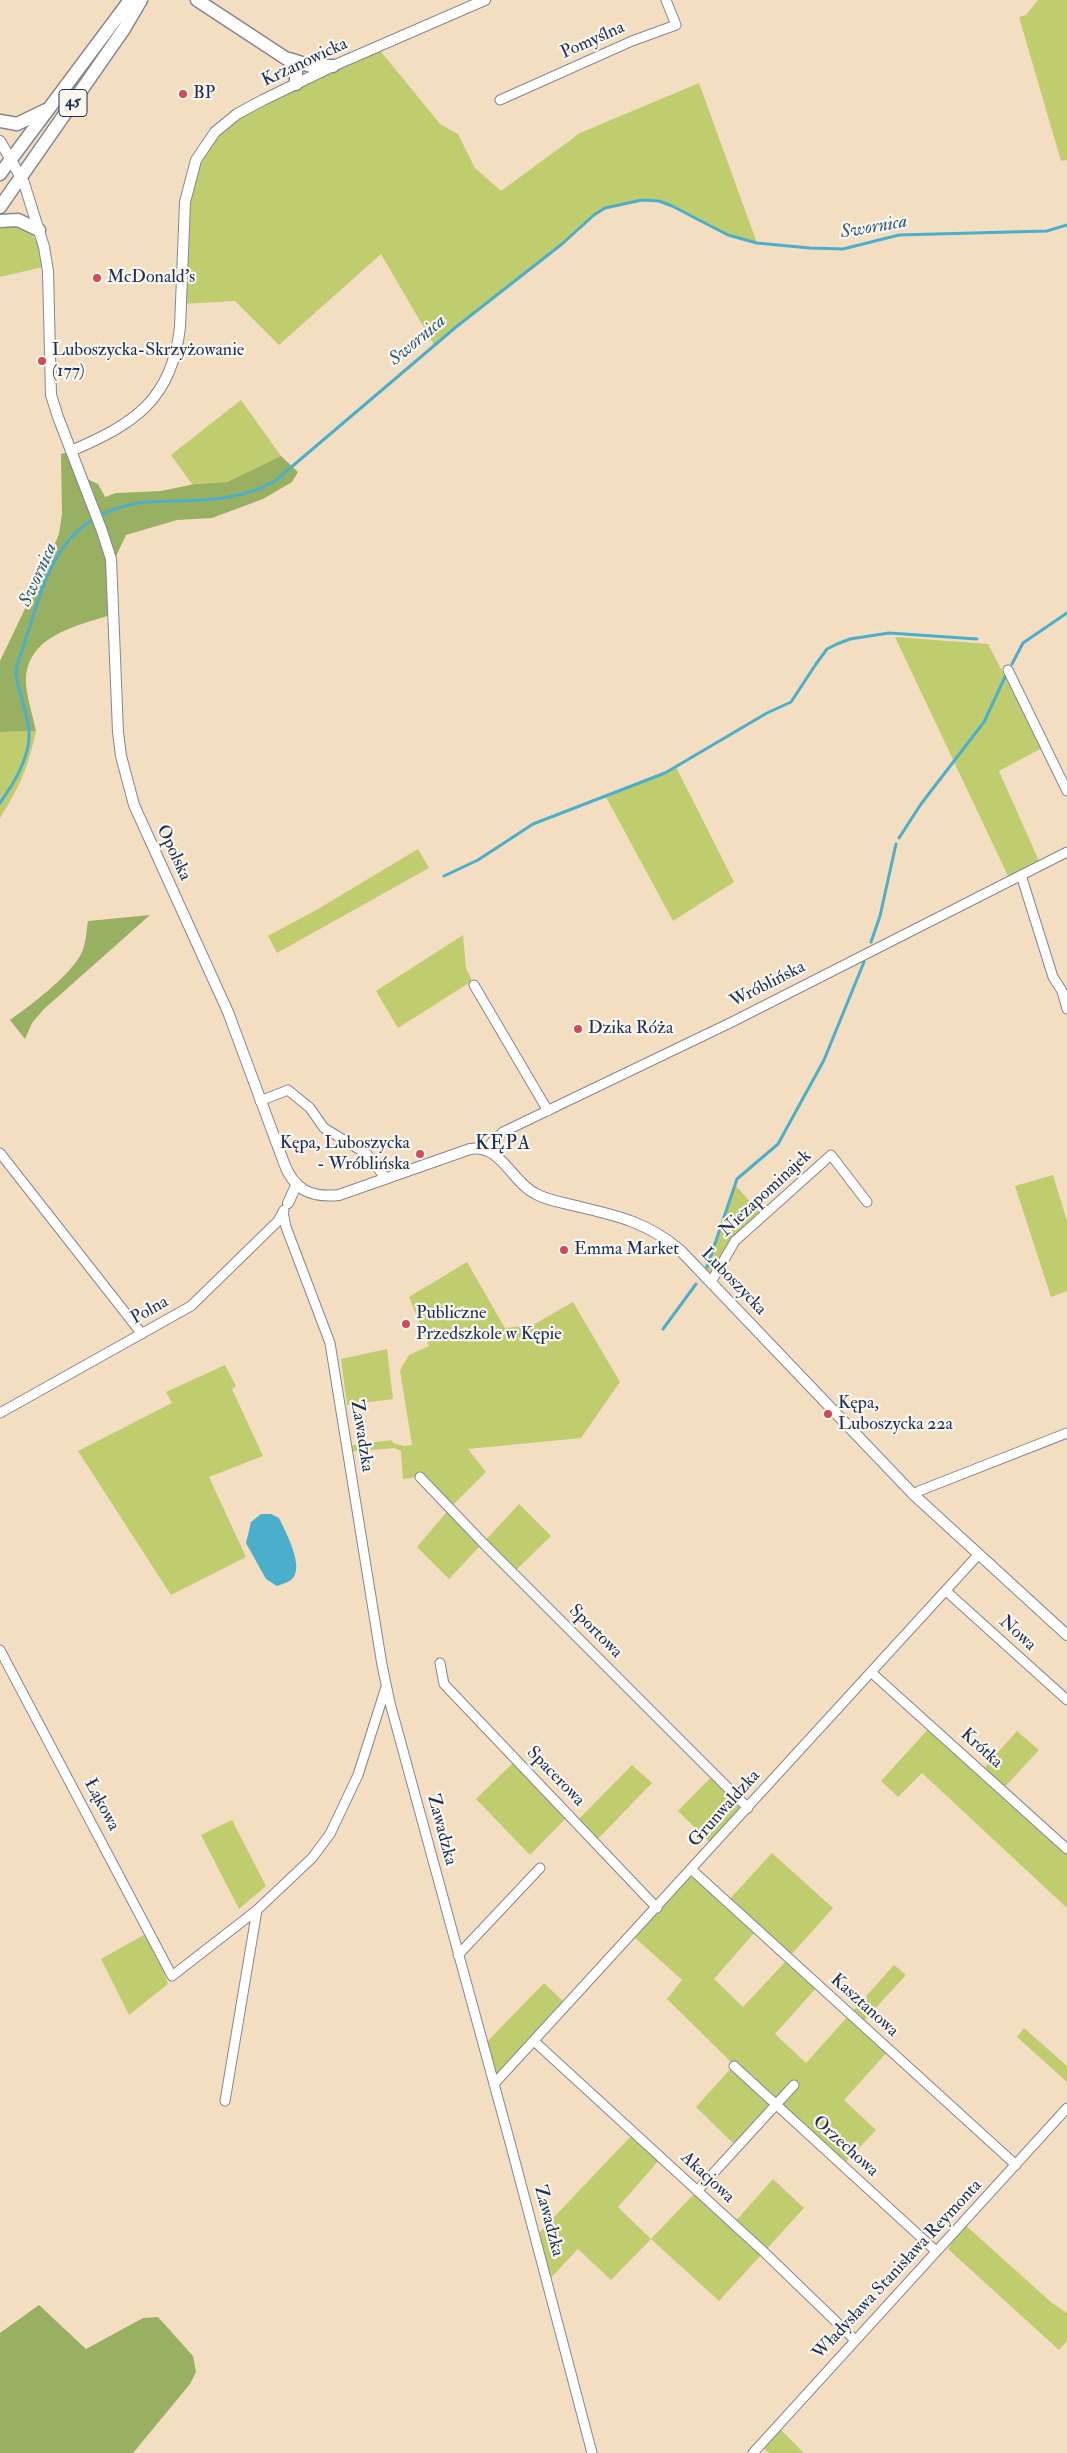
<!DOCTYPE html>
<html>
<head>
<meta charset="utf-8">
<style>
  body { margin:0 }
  canvas { display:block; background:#f3dec1 }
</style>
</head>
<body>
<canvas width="1067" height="2453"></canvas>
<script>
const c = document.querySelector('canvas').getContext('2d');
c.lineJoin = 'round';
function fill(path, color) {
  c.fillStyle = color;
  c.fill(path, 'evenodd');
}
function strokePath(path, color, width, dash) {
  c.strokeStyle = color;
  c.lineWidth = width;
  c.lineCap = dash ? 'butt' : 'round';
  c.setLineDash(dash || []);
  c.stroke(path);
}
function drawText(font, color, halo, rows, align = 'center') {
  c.font = font + ' "IM FELL Double Pica",serif';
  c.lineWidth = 4.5;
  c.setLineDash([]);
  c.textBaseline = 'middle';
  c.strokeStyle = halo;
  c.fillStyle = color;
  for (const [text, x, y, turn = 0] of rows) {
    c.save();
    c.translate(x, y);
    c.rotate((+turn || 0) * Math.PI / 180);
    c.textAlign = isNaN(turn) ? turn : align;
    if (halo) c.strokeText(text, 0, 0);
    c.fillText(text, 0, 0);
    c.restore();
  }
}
const green = new Path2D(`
  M 1038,0 L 1067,0 L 1067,160 L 1061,161 L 1019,17 L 1026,15 Z
  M 378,48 L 440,124 L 458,134 L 475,168 L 501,191 L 580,133 L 699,83 L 757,243 L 728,235 L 659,201 L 642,200 L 605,208 L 594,215 L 562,244 L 434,345 L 381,254 L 279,345 L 235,301 L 181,304 L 192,173 L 225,123 Z
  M 11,226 C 36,226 39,247 43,267 L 0,277 L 0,229 Z
  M 241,400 L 281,456 L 227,482 L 192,484 L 171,455 Z
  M 895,637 L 988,644 L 1042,748 L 999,771 L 1039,861 L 1008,876 Z
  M 36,731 C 29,765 19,789 0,818 L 0,732 Z
  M 676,767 L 734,882 L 673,921 L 606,797 L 665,773 Z
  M 418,849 L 429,868 L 277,953 L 268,936 L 318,909 Z
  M 463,935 L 466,968 L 472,981 L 398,1028 L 376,991 Z
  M 1053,1175 L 1067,1221 L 1067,1291 L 1051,1297 L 1015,1186 Z
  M 736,1186 L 763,1216 L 735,1241 L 711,1282 L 702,1273 Z
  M 467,1262 L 505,1328 L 533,1325 L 573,1302 L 620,1382 L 581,1438 L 468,1449 L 486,1472 L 450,1508 L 483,1543 L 519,1504 L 551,1536 L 513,1573 L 483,1543 L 449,1579 L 417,1547 L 450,1508 L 420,1477 L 403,1479 L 401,1451 L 394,1448 L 347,1452 L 346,1446 L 392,1440 L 393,1443 L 404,1446 L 412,1445 L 400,1370 L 409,1355 L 429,1346 L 409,1297 Z
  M 387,1349 L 393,1399 L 347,1405 L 341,1359 Z
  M 225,1365 L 236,1386 L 232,1389 L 263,1456 L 209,1477 L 246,1557 L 171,1595 L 78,1451 L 172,1403 L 166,1392 Z
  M 931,1726 L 983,1769 L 1017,1731 L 1039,1750 L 1002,1790 L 1067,1849 L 1067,1908 L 922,1773 L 898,1797 L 881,1781 Z
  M 516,1760 L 569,1815 L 530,1855 L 476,1799 Z
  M 632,1765 L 652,1783 L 595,1842 L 576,1822 Z
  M 714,1774 L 748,1808 L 714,1846 L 678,1811 Z
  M 232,1820 L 266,1886 L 239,1909 L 201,1835 Z
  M 772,1853 L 833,1908 L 790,1956 L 730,1906 L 754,1933 L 714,1979 L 743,2007 L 785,1962 L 818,1986 L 775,2034 L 806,2063 L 894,1965 L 906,1975 L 861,2024 L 889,2050 L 844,2100 L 876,2130 L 842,2166 L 776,2107 L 737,2147 L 696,2107 L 734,2065 L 667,1999 L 682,1980 L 632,1935 L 692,1870 L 727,1902 Z
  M 149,1932 L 168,1984 L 129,2015 L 101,1959 Z
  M 544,1983 L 567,2005 L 494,2084 L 483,2046 Z
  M 1024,2028 L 1067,2066 L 1067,2082 L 1017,2037 Z
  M 634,2133 L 661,2158 L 618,2207 L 651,2239 L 697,2191 L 733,2224 L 773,2179 L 804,2208 L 719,2301 L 651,2239 L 611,2280 L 578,2249 L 547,2282 L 535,2237 Z
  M 963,2223 L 1052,2303 L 1067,2313 L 1067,2341 L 1059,2350 L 948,2249 Z
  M 781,2430 L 804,2453 L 769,2453 L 763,2448 Z`);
const forest = new Path2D(`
  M 71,451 L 81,476 L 98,484 L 105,497 L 116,493 L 161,491 L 195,484 L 227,482 L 281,456 L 298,472 L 292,482 L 263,499 L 212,518 L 177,520 L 126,535 L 112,565 L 114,614 C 80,625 29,634 26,678 C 25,692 33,716 36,731 L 0,732 L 0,661 L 45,567 L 59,534 L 62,514 L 61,454 Z
  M 150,915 L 44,1009 L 32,1023 L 25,1039 L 10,1020 C 31,1005 67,978 80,956 C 86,946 86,933 88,921 Z
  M 39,2305 L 86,2349 L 143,2318 L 158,2317 L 193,2356 L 196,2372 L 190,2384 L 133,2453 L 0,2453 L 0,2333 Z`);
const water = new Path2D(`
  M 261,1514 L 271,1514 L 279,1518 C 285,1531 306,1568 291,1580 C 287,1583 281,1584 277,1586 L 266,1579 L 246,1543 L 251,1522 Z`);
const stream = new Path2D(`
  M 1012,664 L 1023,643 L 1067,613
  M 0,803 C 14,783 31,756 29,731 C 27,712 19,693 16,674 L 17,665 C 44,592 48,519 138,503 C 152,501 167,501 180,501 C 214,500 245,498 275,481 L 456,327 L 562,244 L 594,215 L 605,208 L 642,200 L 659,201 L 672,206 L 728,235 L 757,243 L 810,248 L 843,249 L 899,235 L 1047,231 L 1067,225
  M 899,838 L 921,804 L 984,722 L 1005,677
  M 444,876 L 478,860 L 533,824 L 665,773 L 767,713 L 791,702 L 816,664 L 827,649 L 837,644 L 850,639 L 889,633 L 977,639
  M 871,942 L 880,916 L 896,844
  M 707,1267 L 737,1179 L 778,1144 L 824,1060 L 864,962
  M 663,1329 L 696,1284`);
const minor = new Path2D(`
  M 500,100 L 632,41 L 676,25 L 666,0
  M 1008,670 L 1067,791
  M 1021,875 L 1053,977 L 1062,991 L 1067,1009
  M 474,985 L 548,1111
  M 260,1101 L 288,1090 L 310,1108 L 324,1128 L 367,1154 L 386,1179
  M 487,1149 L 493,1141 L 503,1132 L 732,1022 L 1067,852
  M 0,1153 L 142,1334
  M 283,1212 L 286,1227 L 330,1343 L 382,1665 L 390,1703 L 511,2146 L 592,2453
  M 711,1282 L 735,1241 L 831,1155 L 867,1202
  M 0,1413 L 191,1306 L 278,1221 L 284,1210
  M 420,1477 L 485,1545 L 748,1808
  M 914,1495 L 919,1491 L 1067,1433
  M 946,1591 L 1067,1700
  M 0,1650 L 172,1976 L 257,1910
  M 440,1663 L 444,1684 L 657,1908
  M 872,1673 L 1067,1849
  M 692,1870 L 1016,2165
  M 458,1955 L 540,1868
  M 534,2041 L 764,2252 L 855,2340
  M 734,2066 L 936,2251
  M 494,2084 L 979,1554
  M 225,2101 L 257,1910 L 312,1858 L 330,1834 L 358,1775 L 386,1687
  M 697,2191 L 794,2085
  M 753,2453 L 1067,2108`);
const tertiary = new Path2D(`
  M 0,141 L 24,183 L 44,247 L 48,271 L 51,395 L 58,417 L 102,531 L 111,559 L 118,732 L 121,756 L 134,805 L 228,1012 L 284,1163 C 294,1190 311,1198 339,1195 L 470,1149 C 501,1143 511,1182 536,1194 C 549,1201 565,1203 580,1207 C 619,1216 648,1223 680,1250 L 914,1495 L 1067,1635
  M 71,451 C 134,424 172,400 180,327 L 185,202 L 196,160 L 215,132 L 237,114 L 263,100 L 333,66 L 485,0
  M 288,1203 L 296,1186`);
const primary = new Path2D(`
  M 197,0 L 293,63 L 296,72 L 296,84
  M 289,59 L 311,66 L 333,66
  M 0,121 L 17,124 L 46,110
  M 0,174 L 130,0
  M 0,207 L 124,29 L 141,0
  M 0,221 L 18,220 L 39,230`);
const markers = [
  [183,94,5,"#d1495b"],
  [97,278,5,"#d1495b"],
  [42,361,5,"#d1495b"],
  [578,1029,5,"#d1495b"],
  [420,1154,5,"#d1495b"],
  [564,1250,5,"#d1495b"],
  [406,1324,5,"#d1495b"],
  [828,1414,5,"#d1495b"]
];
const shields = [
  [73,103,28]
];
const shieldNames = [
  ["45",73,103]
];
const streetNames = [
  ["Pomyślna",593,41,-24],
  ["Krzanowicka",305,63,-25],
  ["Opolska",173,853,65],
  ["Wróblińska",768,985,-27],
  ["Niezapominajek",766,1194,-43],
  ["Luboszycka",733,1282,46],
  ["Polna",150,1311,-29],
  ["Zawadzka",361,1436,81],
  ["Sportowa",595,1632,45],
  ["Nowa",1017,1634,42],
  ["Krótka",981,1749,42],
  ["Spacerowa",555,1777,46],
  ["Łąkowa",101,1805,62],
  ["Grunwaldzka",725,1809,-48],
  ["Zawadzka",441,1830,75],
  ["Kasztanowa",864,2006,42],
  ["Orzechowa",845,2147,42],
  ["Akacjowa",707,2178,43],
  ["Zawadzka",548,2221,75],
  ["Władysława Stanisława Reymonta",898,2270,-47]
];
const poiNames = [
  ["BP",193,94],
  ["McDonald's",107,278],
  ["Luboszycka-Skrzyżowanie",52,351],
  ["(177)",52,372],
  ["Dzika Róża",588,1029],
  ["Kępa, Luboszycka",410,1144,"right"],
  ["- Wróblińska",410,1165,"right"],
  ["Emma Market",574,1250],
  ["Publiczne",416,1314],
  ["Przedszkole w Kępie",416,1335],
  ["Kępa,",838,1404],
  ["Luboszycka 22a",838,1425]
];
const waterNames = [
  ["Swornica",874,228,-10],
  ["Swornica",418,341,-40],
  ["Swornica",39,575,-66]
];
const quarterNames = [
  ["KĘPA",503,1145]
];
fill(green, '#c0cd6f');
fill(forest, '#98b062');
fill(water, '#4bafcb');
strokePath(stream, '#4bafcb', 3);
strokePath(minor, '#878690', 11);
strokePath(tertiary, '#878690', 12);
strokePath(primary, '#878690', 15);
strokePath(minor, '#fff', 9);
strokePath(tertiary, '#fff', 10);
strokePath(primary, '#fff', 12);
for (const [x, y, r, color] of markers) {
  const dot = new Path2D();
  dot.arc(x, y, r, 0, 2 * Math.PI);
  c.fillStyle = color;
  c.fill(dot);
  strokePath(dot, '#fbf7ec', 2);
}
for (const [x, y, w] of shields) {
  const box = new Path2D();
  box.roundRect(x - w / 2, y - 13.5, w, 27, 4);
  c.fillStyle = '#fbf7ec';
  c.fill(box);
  strokePath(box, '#1b2f5e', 1);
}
drawText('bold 16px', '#1b2f5e', null, shieldNames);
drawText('18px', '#1b2f5e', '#fbf7ec', streetNames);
drawText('18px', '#1b2f5e', '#fbf7ec', poiNames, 'left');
drawText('italic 19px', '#2c5c84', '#fbf7ec', waterNames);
c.letterSpacing = '1px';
drawText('20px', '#1b2f5e', '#fbf7ec', quarterNames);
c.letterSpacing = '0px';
</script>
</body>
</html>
